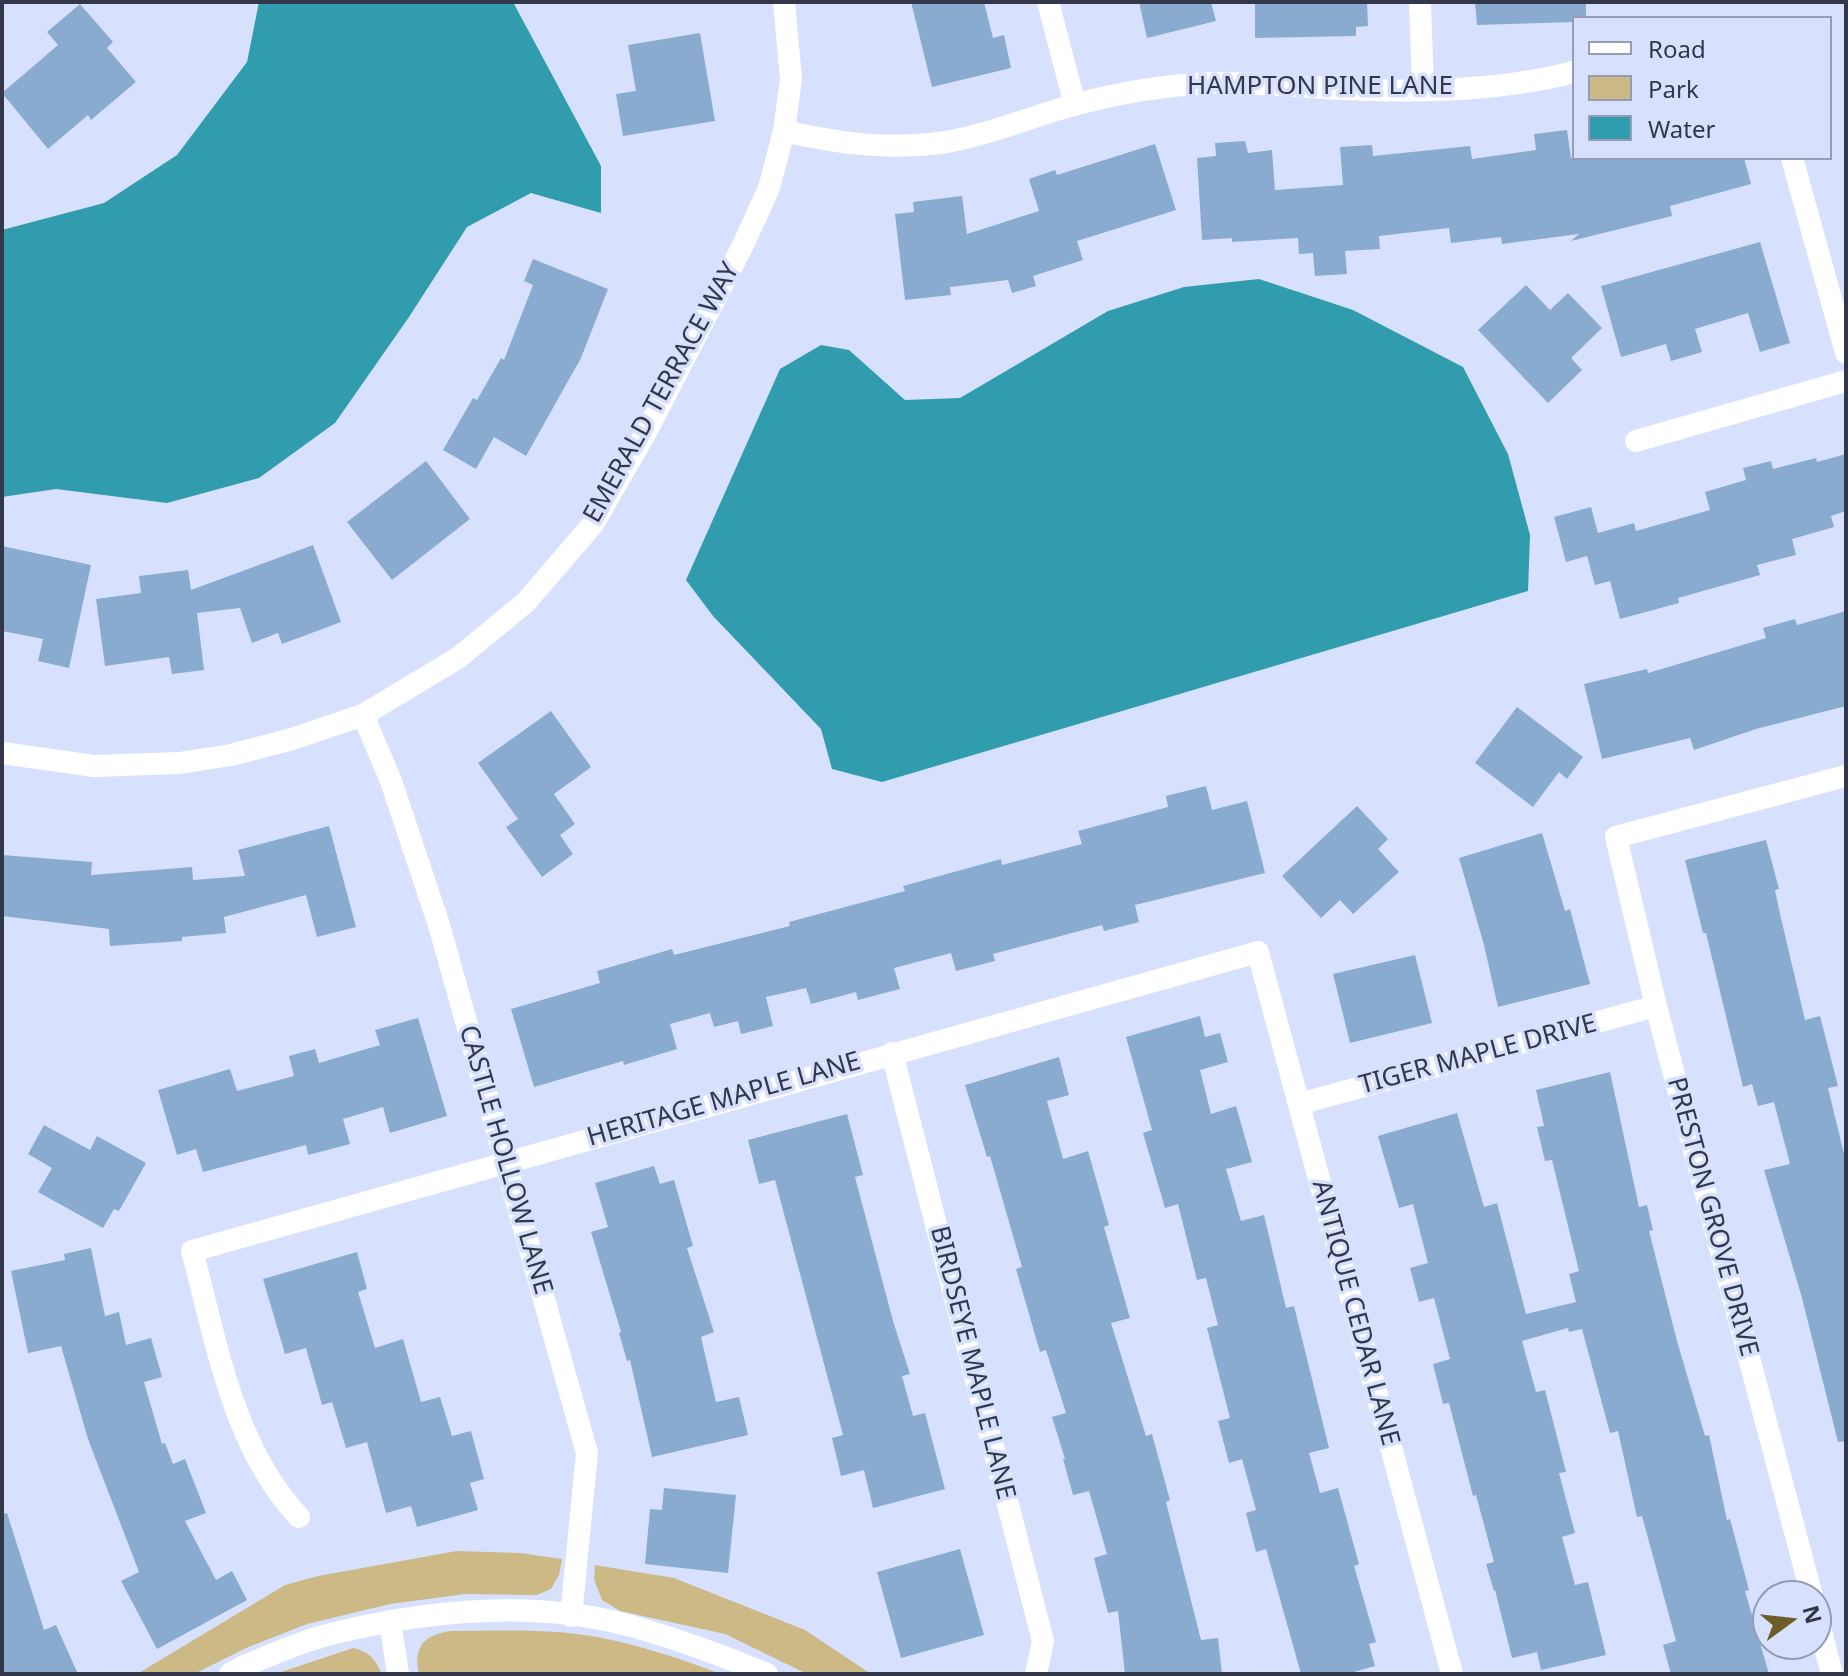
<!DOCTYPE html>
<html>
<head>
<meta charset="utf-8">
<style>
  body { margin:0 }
  #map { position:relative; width:1848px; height:1676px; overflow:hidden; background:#d7e1fd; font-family:"Noto Sans",sans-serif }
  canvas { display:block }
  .frame { position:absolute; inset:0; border:4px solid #32384a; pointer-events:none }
  .legend { position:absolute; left:1572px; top:16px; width:260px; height:144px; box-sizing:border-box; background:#d7e1fd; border:2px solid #959db5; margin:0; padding:10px 14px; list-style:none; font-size:24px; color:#32384a }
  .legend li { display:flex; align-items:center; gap:16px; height:40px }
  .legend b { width:40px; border:2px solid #959db5 }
  .north { position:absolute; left:1752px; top:1580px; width:80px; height:80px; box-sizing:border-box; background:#d7e1fd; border:2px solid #959db5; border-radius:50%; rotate:75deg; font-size:22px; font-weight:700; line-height:32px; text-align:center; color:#32384a }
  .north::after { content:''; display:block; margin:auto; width:28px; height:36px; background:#6e5d2b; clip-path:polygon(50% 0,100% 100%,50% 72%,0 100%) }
</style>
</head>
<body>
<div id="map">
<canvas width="1848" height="1676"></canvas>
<div class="frame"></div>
<ul class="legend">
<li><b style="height:10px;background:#fff"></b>Road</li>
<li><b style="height:22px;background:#ccb985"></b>Park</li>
<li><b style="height:22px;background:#309cad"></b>Water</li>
</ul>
<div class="north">N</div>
</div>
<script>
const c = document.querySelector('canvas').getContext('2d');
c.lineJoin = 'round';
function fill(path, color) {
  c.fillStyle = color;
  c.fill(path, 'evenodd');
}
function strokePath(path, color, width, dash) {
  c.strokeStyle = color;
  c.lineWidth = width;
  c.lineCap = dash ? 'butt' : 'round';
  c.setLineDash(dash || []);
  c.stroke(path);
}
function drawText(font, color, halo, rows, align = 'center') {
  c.font = font + ' "Noto Sans",sans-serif';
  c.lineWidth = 7;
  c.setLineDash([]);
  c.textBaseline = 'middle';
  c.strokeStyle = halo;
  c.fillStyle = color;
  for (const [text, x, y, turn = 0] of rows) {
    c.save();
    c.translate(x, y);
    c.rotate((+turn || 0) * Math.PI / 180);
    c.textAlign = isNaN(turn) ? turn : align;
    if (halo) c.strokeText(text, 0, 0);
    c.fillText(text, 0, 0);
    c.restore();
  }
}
const green = new Path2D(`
  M 457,1551 L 520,1553 L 562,1559 L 559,1575 L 551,1589 L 537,1595 L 465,1594 L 390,1604 L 307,1624 L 246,1648 L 194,1674 L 137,1674 L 285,1585 L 318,1576 Z
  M 595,1565 L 674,1578 L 805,1630 L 871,1674 L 807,1674 L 725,1634 L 620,1611 L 602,1600 L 594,1579 Z
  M 449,1631 C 498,1631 548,1628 597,1637 C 640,1645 681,1659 721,1674 L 419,1674 C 413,1647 423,1636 449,1631 Z
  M 353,1648 C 369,1652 375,1658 382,1674 L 275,1674 Z`);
const water = new Path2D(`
  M 259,2 L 513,2 L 601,166 L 601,213 L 531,193 L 467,227 L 409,317 L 335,423 L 259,478 L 167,503 L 56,489 L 2,497 L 2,230 L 104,203 L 177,155 L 247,62 Z
  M 1259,279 L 1353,310 L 1463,367 L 1508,454 L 1530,535 L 1528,591 L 882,782 L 832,769 L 821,729 L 713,616 L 686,580 L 780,369 L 821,345 L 849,350 L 905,400 L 960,398 L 1108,311 L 1184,287 Z`);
const building = new Path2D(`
  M 911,2 L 984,2 L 993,38 L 1004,35 L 1011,68 L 932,87 Z
  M 1139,2 L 1211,2 L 1216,21 L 1147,38 Z
  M 1271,2 L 1367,2 L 1368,26 L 1356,27 L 1356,36 L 1255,38 L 1255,4 L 1271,4 Z
  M 1475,2 L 1586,2 L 1586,18 L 1574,18 L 1574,22 L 1477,25 Z
  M 80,4 L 113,42 L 107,48 L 136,82 L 91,120 L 88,115 L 48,149 L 2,93 L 58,45 L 47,32 Z
  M 700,33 L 715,121 L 623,136 L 616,94 L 636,91 L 628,45 Z
  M 1567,130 L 1571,158 L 1744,158 L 1751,184 L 1670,206 L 1672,216 L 1571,241 L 1579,234 L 1502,244 L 1501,237 L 1451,243 L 1449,228 L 1379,236 L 1380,249 L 1345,251 L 1347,274 L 1315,276 L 1313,253 L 1299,254 L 1298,238 L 1232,242 L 1232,238 L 1202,240 L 1197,158 L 1216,156 L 1215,143 L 1245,141 L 1248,153 L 1272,150 L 1275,190 L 1343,185 L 1340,147 L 1372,145 L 1373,156 L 1470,146 L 1472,159 L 1536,150 L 1534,134 Z
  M 1155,144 L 1176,210 L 1077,241 L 1083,260 L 1033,276 L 1036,286 L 1012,293 L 1008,280 L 950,287 L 951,295 L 905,300 L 895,214 L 914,212 L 913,202 L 962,196 L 967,234 L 1039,211 L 1029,179 L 1055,170 L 1057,175 Z
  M 1760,242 L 1790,343 L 1760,352 L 1748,313 L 1695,329 L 1702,352 L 1671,361 L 1666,344 L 1621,357 L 1601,286 Z
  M 533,259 L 608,289 L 581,358 L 526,456 L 494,437 L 476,469 L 443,450 L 473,398 L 477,400 L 501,358 L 504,360 L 533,285 L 524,281 Z
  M 1526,285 L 1550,310 L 1568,293 L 1602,328 L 1571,358 L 1582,370 L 1548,403 L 1478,330 Z
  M 1846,454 L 1846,511 L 1831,516 L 1834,527 L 1792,539 L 1796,555 L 1757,565 L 1760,575 L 1678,598 L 1679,603 L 1620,619 L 1610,581 L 1595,585 L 1587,556 L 1566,562 L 1554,517 L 1591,507 L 1598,533 L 1634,523 L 1636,531 L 1710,510 L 1705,492 L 1746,480 L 1743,468 L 1771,461 L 1773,469 L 1816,458 L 1817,462 Z
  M 426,461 L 470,519 L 392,580 L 347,522 Z
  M 313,545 L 341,622 L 282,644 L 278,633 L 252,643 L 240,608 L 197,613 L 204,670 L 172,674 L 169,657 L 105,666 L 96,599 L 141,593 L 139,576 L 188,570 L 191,590 Z
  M 2,546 L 91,565 L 69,668 L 38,661 L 43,639 L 2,631 Z
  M 1846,611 L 1846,706 L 1756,729 L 1694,750 L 1690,738 L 1602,759 L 1584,684 L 1647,669 L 1648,673 L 1766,638 L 1763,628 L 1795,619 L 1797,625 Z
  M 1517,707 L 1583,757 L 1567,779 L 1559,772 L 1533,807 L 1475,763 Z
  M 551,711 L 591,767 L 554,794 L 575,824 L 560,835 L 573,854 L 542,877 L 506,827 L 518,819 L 478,763 Z
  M 1206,786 L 1212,810 L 1247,801 L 1265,873 L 1135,905 L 1139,922 L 1104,931 L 1102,925 L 993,954 L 995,961 L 956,971 L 951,953 L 894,968 L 900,989 L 858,1000 L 856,992 L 811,1004 L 806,988 L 766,997 L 773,1026 L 741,1034 L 738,1021 L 714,1027 L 710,1013 L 670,1024 L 677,1049 L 624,1065 L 623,1061 L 534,1087 L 511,1009 L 600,983 L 597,971 L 672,949 L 674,955 L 790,926 L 789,922 L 905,891 L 903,886 L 1001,859 L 1002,865 L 1082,844 L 1078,831 L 1168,807 L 1166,796 Z
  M 1357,806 L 1388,839 L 1378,849 L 1399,872 L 1353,914 L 1340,900 L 1321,918 L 1282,876 Z
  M 329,826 L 356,927 L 317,937 L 306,895 L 224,917 L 226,933 L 182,937 L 182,941 L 110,946 L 109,929 L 2,916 L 2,855 L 92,862 L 91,875 L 192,867 L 193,880 L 245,876 L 238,850 Z
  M 1542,833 L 1565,911 L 1570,909 L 1590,984 L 1498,1007 L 1484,945 L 1459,858 Z
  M 1766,840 L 1779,889 L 1775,890 L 1780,914 L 1805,1020 L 1820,1016 L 1838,1086 L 1828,1088 L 1846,1162 L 1846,1441 L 1838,1442 L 1802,1298 L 1764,1170 L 1790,1164 L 1774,1102 L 1758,1106 L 1752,1084 L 1743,1087 L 1706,933 L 1703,933 L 1685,860 Z
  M 1415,955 L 1432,1023 L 1350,1043 L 1333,974 Z
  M 1200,1016 L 1205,1037 L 1220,1033 L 1228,1062 L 1200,1070 L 1211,1114 L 1236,1106 L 1252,1162 L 1226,1169 L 1241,1221 L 1264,1215 L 1286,1308 L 1294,1306 L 1329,1448 L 1309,1453 L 1320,1493 L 1338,1488 L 1359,1564 L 1354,1566 L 1376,1642 L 1369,1644 L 1375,1666 L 1347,1674 L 1301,1674 L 1266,1549 L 1256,1552 L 1246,1513 L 1256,1510 L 1242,1459 L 1229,1463 L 1218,1421 L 1230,1418 L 1207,1328 L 1218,1325 L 1206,1278 L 1197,1280 L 1178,1204 L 1165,1208 L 1143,1133 L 1152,1130 L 1126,1037 Z
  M 418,1018 L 447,1116 L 390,1133 L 383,1107 L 343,1119 L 350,1144 L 308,1155 L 306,1145 L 203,1172 L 196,1149 L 177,1155 L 158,1090 L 230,1069 L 237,1091 L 294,1076 L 289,1056 L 315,1049 L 319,1063 L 380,1045 L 375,1030 Z
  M 1059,1057 L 1069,1095 L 1047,1101 L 1063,1159 L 1088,1151 L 1109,1225 L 1104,1227 L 1130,1318 L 1111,1323 L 1146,1436 L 1152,1434 L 1170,1500 L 1166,1502 L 1201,1640 L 1218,1638 L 1222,1674 L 1125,1674 L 1118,1611 L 1108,1613 L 1094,1558 L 1107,1554 L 1089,1491 L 1073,1495 L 1063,1459 L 1065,1459 L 1052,1417 L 1066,1413 L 1046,1350 L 1040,1352 L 1016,1269 L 1022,1267 L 990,1156 L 987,1157 L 965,1085 Z
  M 1610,1072 L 1639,1207 L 1647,1205 L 1653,1230 L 1649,1231 L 1677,1341 L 1705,1436 L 1709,1435 L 1727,1520 L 1730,1519 L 1749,1590 L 1745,1591 L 1769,1674 L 1671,1674 L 1663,1645 L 1676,1641 L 1642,1516 L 1637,1517 L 1618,1431 L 1610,1433 L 1582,1329 L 1569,1332 L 1568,1328 L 1522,1341 L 1536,1392 L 1545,1390 L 1566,1472 L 1559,1473 L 1575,1533 L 1562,1537 L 1575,1585 L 1588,1582 L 1606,1655 L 1541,1670 L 1537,1652 L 1512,1658 L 1495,1590 L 1494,1591 L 1486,1564 L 1494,1562 L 1476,1495 L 1473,1496 L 1449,1403 L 1443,1404 L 1433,1364 L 1450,1359 L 1434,1298 L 1419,1302 L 1410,1268 L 1428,1263 L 1413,1204 L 1399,1208 L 1378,1136 L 1457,1113 L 1484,1207 L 1497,1203 L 1526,1314 L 1576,1302 L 1569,1274 L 1579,1271 L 1552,1160 L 1545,1161 L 1537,1127 L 1544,1126 L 1536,1090 Z
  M 847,1114 L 863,1175 L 855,1177 L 893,1321 L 910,1374 L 902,1376 L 913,1416 L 925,1413 L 945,1489 L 873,1508 L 864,1470 L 841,1476 L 832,1438 L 843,1435 L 775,1180 L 759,1184 L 748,1140 Z
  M 44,1125 L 90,1150 L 97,1136 L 146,1163 L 119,1211 L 114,1209 L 103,1228 L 38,1192 L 52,1168 L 28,1154 Z
  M 654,1166 L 660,1184 L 674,1180 L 693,1246 L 687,1248 L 714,1332 L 701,1337 L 716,1402 L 739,1397 L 748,1435 L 652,1457 L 630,1360 L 627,1361 L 619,1333 L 621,1332 L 591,1232 L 608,1227 L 595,1183 Z
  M 91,1248 L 105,1316 L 119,1312 L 126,1345 L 151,1338 L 162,1377 L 144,1382 L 162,1444 L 165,1443 L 173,1464 L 185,1459 L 206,1513 L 185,1521 L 216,1580 L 232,1571 L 247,1600 L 157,1649 L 121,1581 L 139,1572 L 88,1439 L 61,1346 L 28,1353 L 11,1271 L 65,1260 L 64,1254 Z
  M 357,1252 L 367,1289 L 358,1292 L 375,1348 L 403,1339 L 421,1402 L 440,1397 L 452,1436 L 471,1431 L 484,1479 L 470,1483 L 478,1510 L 417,1527 L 411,1506 L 386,1513 L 367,1442 L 346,1448 L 332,1402 L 322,1405 L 306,1348 L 285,1354 L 263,1279 Z
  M 664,1488 L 736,1495 L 728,1573 L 645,1564 L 650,1509 L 662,1510 Z
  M 7,1513 L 44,1630 L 56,1625 L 78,1674 L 2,1674 L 2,1514 Z
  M 960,1549 L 984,1635 L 901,1658 L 877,1572 Z`);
const minor = new Path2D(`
  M 1048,2 L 1075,105
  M 1420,2 L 1423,90
  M 784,131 C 836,143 887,150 940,143 C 986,136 1030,117 1074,105 C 1118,93 1166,85 1212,83 C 1264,82 1317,89 1369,90 C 1437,92 1509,89 1574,72
  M 1792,158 L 1846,353
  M 1636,441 L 1846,381
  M 363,715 L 391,781 L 439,925 L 587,1453 L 571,1616
  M 2,753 L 94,766 L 179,763 L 231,755 L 292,739 L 363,715 L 458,658 L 526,602 L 593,524 L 644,436 L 743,245 L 769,188 L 784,131 L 791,79 L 784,2
  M 892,1053 L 1043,1641 L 1036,1674
  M 1299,1104 L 1656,1006
  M 299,1517 C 232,1445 217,1343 192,1251 L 1258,952 L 1452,1674
  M 1812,1596 L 1656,1006 L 1616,837 L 1846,776
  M 1816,1612 L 1832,1674
  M 390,1621 L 398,1674
  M 230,1674 L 242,1667 C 270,1656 298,1642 327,1635 C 426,1610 536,1599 635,1627 C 680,1640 724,1656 767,1674`);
const streetNames = [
  ["HAMPTON PINE LANE",1320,87],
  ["EMERALD TERRACE WAY",662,393,-61],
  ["TIGER MAPLE DRIVE",1478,1055,-15],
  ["HERITAGE MAPLE LANE",724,1100,-16],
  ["CASTLE HOLLOW LANE",505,1160,74],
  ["PRESTON GROVE DRIVE",1712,1217,75],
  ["ANTIQUE CEDAR LANE",1355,1313,75],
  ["BIRDSEYE MAPLE LANE",972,1363,76]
];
fill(green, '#ccb985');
fill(water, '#309cad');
fill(building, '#89abcf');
strokePath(minor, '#fff', 22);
drawText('26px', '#32384a', '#d7e1fd', streetNames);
</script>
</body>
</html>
